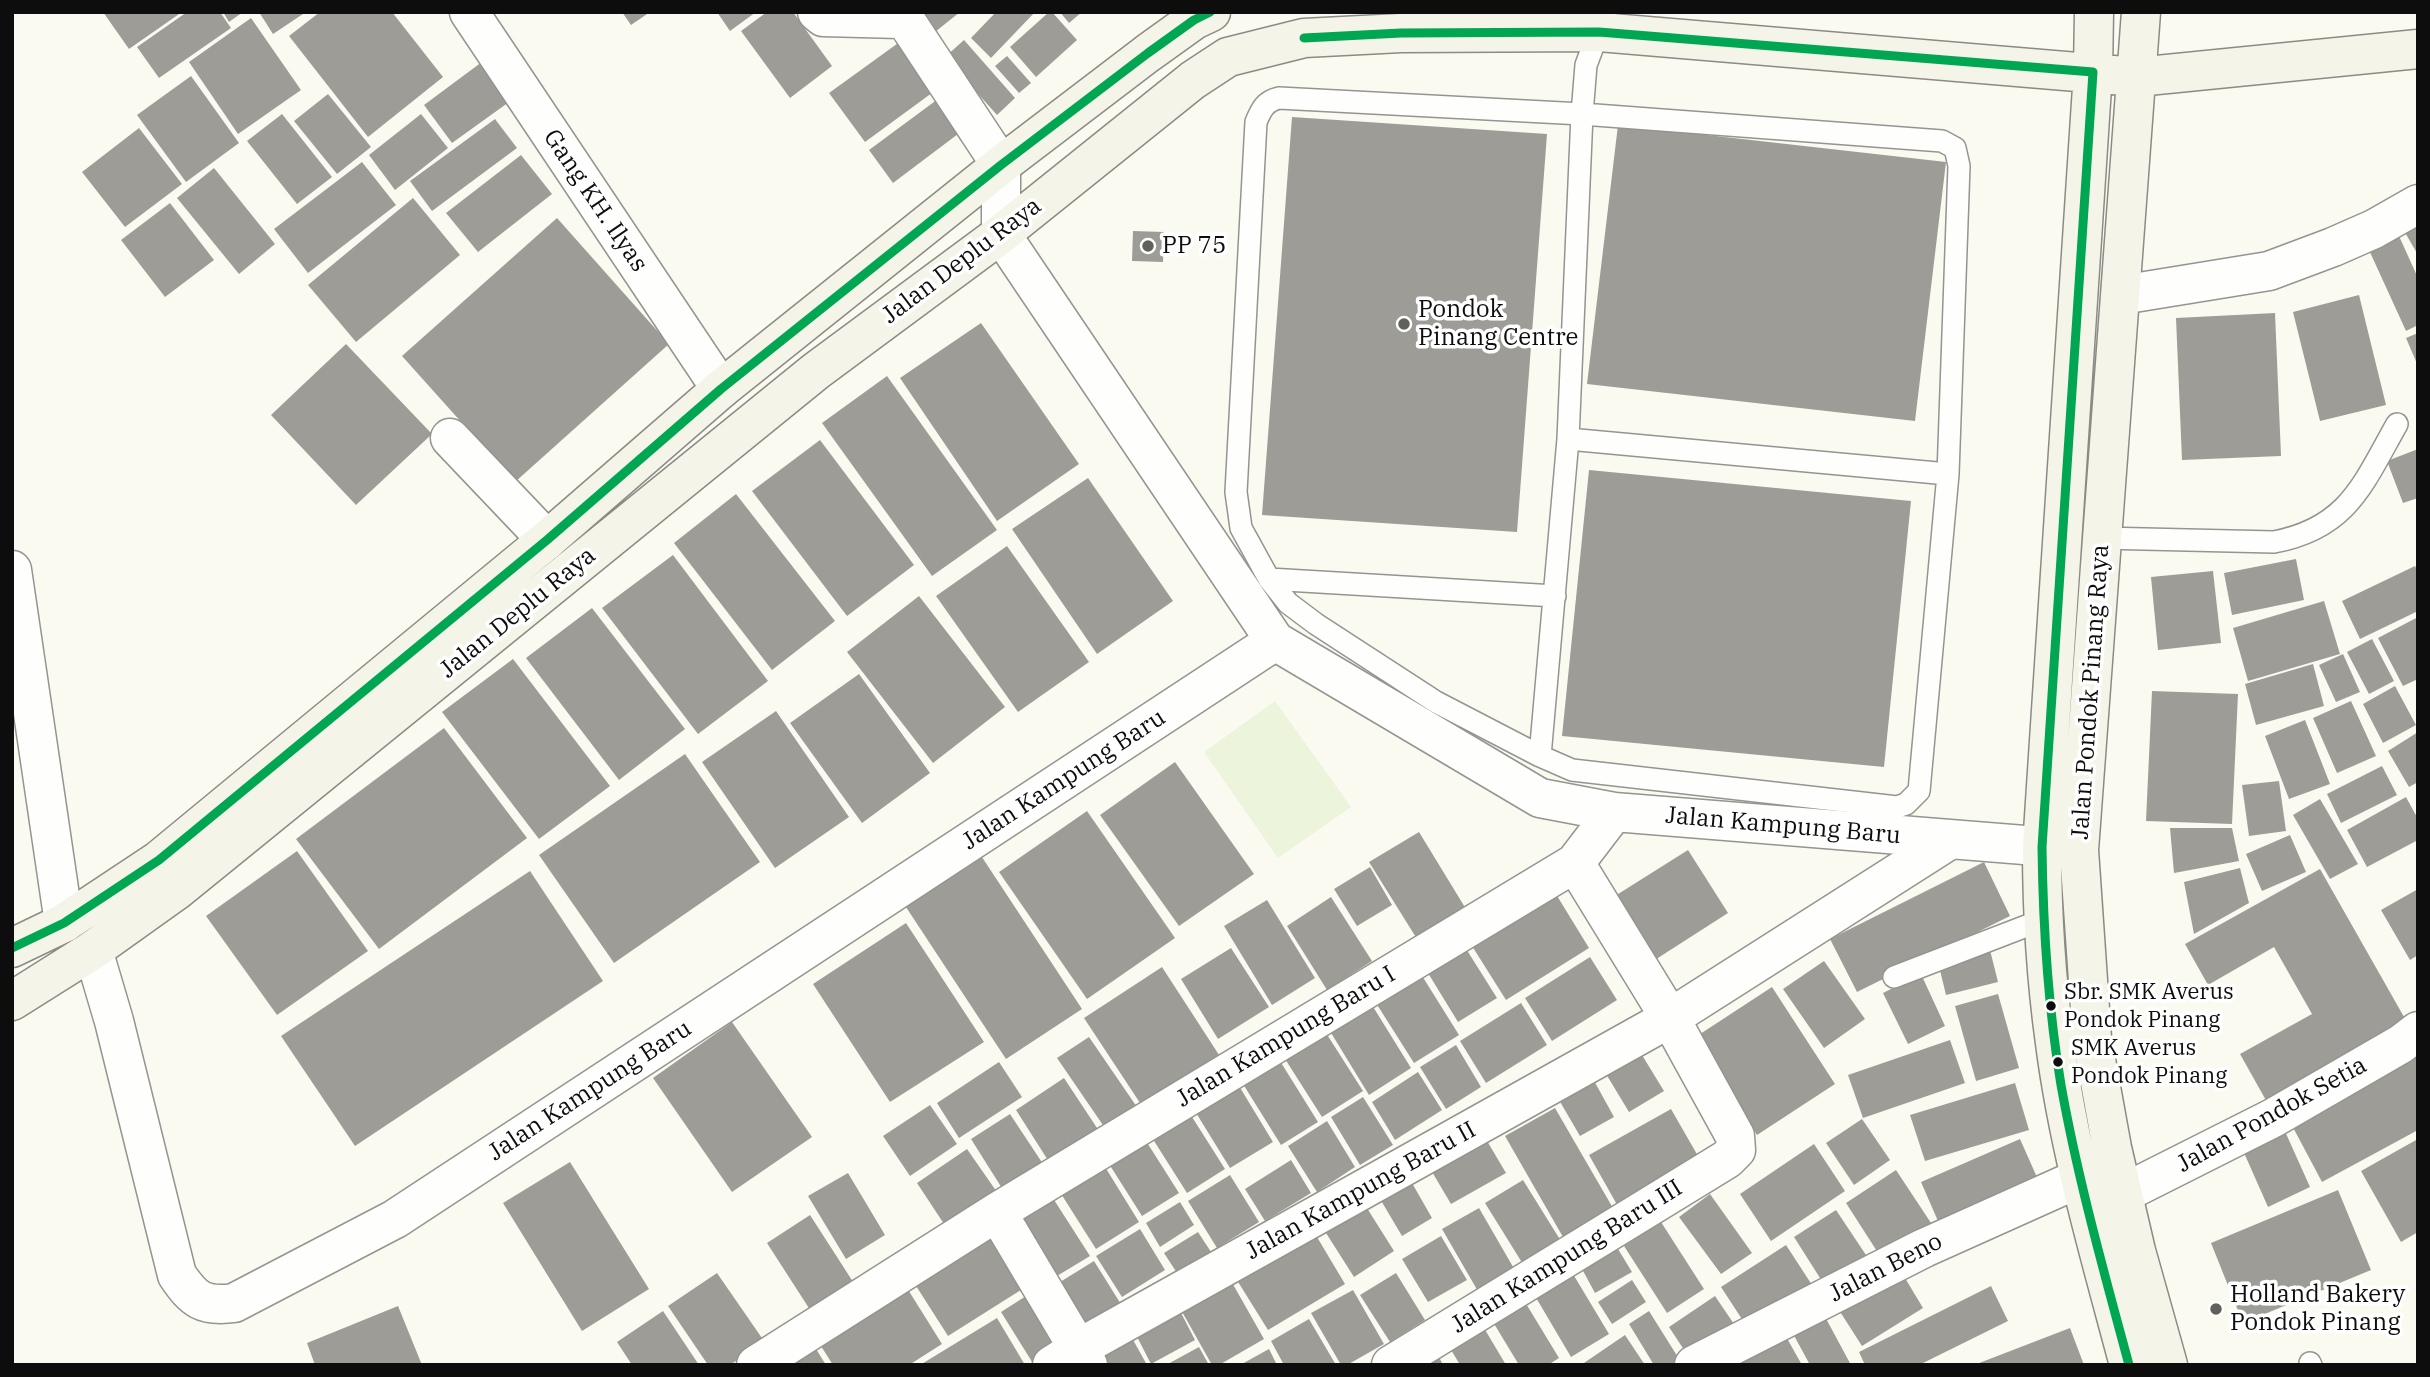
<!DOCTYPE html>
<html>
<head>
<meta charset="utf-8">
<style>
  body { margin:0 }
  #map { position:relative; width:2430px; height:1377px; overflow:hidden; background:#fbfaf1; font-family:"IBM Plex Serif",serif }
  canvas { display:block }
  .frame { position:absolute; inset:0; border:14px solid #0d0d0d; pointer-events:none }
</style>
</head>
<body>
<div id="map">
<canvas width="2430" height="1377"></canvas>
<div class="frame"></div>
</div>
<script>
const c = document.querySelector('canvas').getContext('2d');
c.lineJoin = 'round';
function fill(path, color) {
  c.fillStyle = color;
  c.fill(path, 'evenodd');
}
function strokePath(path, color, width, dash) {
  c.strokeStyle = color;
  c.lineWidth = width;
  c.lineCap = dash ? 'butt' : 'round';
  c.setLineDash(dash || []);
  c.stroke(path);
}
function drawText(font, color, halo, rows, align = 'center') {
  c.font = font + ' "IBM Plex Serif",serif';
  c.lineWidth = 7;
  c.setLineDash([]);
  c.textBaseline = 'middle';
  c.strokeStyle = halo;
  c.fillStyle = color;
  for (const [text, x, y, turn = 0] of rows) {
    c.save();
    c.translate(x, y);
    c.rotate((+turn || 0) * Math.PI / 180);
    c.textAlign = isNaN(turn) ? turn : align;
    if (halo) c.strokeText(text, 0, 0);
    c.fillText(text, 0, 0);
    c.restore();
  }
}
const pitch = new Path2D(`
  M 1275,701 L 1351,807 L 1278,858 L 1204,752 Z`);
const building = new Path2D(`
  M 103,12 L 182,12 L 129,49 Z
  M 187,12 L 220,12 L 231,28 L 159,78 L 137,47 Z
  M 223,12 L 243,12 L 229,22 Z
  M 259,12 L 306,12 L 273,34 Z
  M 320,12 L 392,12 L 443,77 L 368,137 L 289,36 Z
  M 622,12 L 650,12 L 631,25 Z
  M 717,12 L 756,12 L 730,31 Z
  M 767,12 L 793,12 L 832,66 L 790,98 L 741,31 Z
  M 920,12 L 960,12 L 925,40 Z
  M 996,12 L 1035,12 L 991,58 L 971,38 Z
  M 1049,12 L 1052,12 L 1077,40 L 1036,77 L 1010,47 Z
  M 1060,12 L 1082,12 L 1069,23 Z
  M 251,18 L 301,90 L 238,134 L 189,62 Z
  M 964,40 L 1015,98 L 997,115 L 945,57 Z
  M 901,41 L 936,90 L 865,142 L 829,93 Z
  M 494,53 L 523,92 L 452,143 L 424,105 Z
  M 1007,56 L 1031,83 L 1019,93 L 995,66 Z
  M 191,76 L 239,143 L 186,182 L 137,115 Z
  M 328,94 L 371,147 L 337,174 L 294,121 Z
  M 938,99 L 962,131 L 893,183 L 869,150 Z
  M 282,114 L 332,177 L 297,204 L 247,141 Z
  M 421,114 L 448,148 L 395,190 L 369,155 Z
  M 1292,117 L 1547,134 L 1517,532 L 1262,515 Z
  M 495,119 L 517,148 L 432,211 L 410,181 Z
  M 1618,125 L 1946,162 L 1915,421 L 1587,384 Z
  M 139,128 L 182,184 L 125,227 L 82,172 Z
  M 521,155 L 552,194 L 478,252 L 446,213 Z
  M 362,162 L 396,205 L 308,273 L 274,229 Z
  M 214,168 L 275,244 L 239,274 L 177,198 Z
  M 413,198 L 460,255 L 356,342 L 308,285 Z
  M 170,203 L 214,260 L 165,297 L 121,240 Z
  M 557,218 L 669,344 L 515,482 L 402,356 Z
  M 2418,220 L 2418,255 L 2403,229 Z
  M 1133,231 L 1164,232 L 1163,262 L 1132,261 Z
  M 2399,236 L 2418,278 L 2418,325 L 2406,331 L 2369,250 Z
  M 2359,295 L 2386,405 L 2320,421 L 2293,312 Z
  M 2275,313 L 2281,456 L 2182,460 L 2176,318 Z
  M 981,323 L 1079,464 L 997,521 L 900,378 Z
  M 2418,333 L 2418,366 L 2406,338 Z
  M 346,344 L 432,434 L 356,505 L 271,415 Z
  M 887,376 L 997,530 L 932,576 L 822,423 Z
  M 820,440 L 914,565 L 847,616 L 752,491 Z
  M 2418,449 L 2418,498 L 2403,503 L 2387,461 Z
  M 1589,470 L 1911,501 L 1884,767 L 1562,736 Z
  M 1088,478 L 1173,601 L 1097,654 L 1012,529 Z
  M 736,494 L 835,621 L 772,670 L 674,543 Z
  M 1007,546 L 1089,662 L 1018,712 L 936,596 Z
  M 673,555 L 768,681 L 698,734 L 602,608 Z
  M 2296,559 L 2304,600 L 2232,615 L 2224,573 Z
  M 2415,566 L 2418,572 L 2418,611 L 2360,639 L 2342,601 Z
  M 2213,571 L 2221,643 L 2158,650 L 2151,577 Z
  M 919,596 L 1005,707 L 933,763 L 847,652 Z
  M 2324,601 L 2340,654 L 2248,681 L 2233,628 Z
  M 592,608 L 685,729 L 619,780 L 526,658 Z
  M 2418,617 L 2418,679 L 2403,686 L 2378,638 Z
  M 2372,639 L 2394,681 L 2369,694 L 2347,652 Z
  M 2343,654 L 2360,692 L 2336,702 L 2319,665 Z
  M 513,659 L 610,786 L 539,839 L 442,712 Z
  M 2313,664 L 2324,706 L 2256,725 L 2245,684 Z
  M 859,674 L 930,773 L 862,823 L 790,723 Z
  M 2395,686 L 2416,725 L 2383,743 L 2363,704 Z
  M 2152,691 L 2238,694 L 2232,824 L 2146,821 Z
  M 2351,701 L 2376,756 L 2337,773 L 2313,718 Z
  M 776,711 L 849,817 L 775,868 L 702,762 Z
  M 2305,720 L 2330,784 L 2289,799 L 2265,736 Z
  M 444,728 L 527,838 L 379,949 L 296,839 Z
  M 2418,732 L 2418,782 L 2409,787 L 2388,751 Z
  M 685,754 L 760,862 L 614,963 L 539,855 Z
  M 1175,762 L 1254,874 L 1179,926 L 1100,815 Z
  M 2382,766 L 2397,795 L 2341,823 L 2327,794 Z
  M 2279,781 L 2286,831 L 2249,836 L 2242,785 Z
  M 2406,797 L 2418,819 L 2418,840 L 2367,867 L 2347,830 Z
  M 2320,799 L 2358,864 L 2330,879 L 2293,815 Z
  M 1087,811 L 1175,938 L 1087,999 L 999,872 Z
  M 2170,828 L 2232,828 L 2239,861 L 2174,873 Z
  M 1419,832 L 1466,909 L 1417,939 L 1369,862 Z
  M 2290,835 L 2306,872 L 2262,891 L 2246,854 Z
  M 976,848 L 1082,1009 L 1006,1059 L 900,898 Z
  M 1688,850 L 1728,913 L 1647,965 L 1607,901 Z
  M 297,851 L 368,951 L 277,1015 L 206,916 Z
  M 1984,862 L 2010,916 L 1857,992 L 1830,939 Z
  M 1370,867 L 1392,905 L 1357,926 L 1334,889 Z
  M 2240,868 L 2249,903 L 2194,934 L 2184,882 Z
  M 2320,869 L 2412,1031 L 2272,1111 L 2240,1054 L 2312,1014 L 2274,947 L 2208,985 L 2185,944 Z
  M 530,871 L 603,981 L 355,1146 L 281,1036 Z
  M 1551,886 L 1589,948 L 1506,1000 L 1467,938 Z
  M 2418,889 L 2418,955 L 2410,960 L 2381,910 Z
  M 1331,897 L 1372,961 L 1327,990 L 1287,926 Z
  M 1267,900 L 1315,978 L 1272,1005 L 1224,926 Z
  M 906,923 L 984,1042 L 890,1102 L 813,984 Z
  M 1458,936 L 1497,998 L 1458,1022 L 1420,960 Z
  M 1231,948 L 1269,1007 L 1218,1039 L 1181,979 Z
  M 1990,950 L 1998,982 L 1946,995 L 1938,962 Z
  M 1590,957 L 1617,1000 L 1552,1041 L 1525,998 Z
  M 1824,961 L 1865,1019 L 1824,1048 L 1783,989 Z
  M 1414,963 L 1459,1035 L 1414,1063 L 1369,992 Z
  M 1162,967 L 1221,1058 L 1144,1109 L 1084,1018 Z
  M 1921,974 L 1945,1026 L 1908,1044 L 1883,993 Z
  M 1772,987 L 1835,1084 L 1757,1135 L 1694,1038 Z
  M 1998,994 L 2019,1068 L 1976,1081 L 1955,1006 Z
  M 1367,997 L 1411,1068 L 1369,1095 L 1325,1023 Z
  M 1521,1003 L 1547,1045 L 1486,1083 L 1460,1041 Z
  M 732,1022 L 812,1137 L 732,1192 L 653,1078 Z
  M 1319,1022 L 1363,1091 L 1322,1117 L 1278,1048 Z
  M 1089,1037 L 1139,1110 L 1107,1131 L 1057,1058 Z
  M 1950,1040 L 1965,1083 L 1863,1118 L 1848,1075 Z
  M 1634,1042 L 1664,1091 L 1629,1112 L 1600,1064 Z
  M 1456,1045 L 1481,1087 L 1446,1109 L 1420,1067 Z
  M 2414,1050 L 2418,1057 L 2418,1130 L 2322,1182 L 2288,1118 Z
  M 1280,1061 L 1318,1122 L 1281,1145 L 1243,1084 Z
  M 999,1062 L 1022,1097 L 959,1138 L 937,1103 Z
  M 1587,1068 L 1614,1117 L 1580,1136 L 1552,1088 Z
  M 1418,1072 L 1442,1110 L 1395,1140 L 1372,1102 Z
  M 1064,1078 L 1101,1134 L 1051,1165 L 1016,1110 Z
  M 1236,1081 L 1273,1142 L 1230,1168 L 1193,1108 Z
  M 2015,1083 L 2029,1130 L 1925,1161 L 1910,1115 Z
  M 1363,1097 L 1393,1145 L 1360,1165 L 1331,1117 Z
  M 930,1105 L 957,1144 L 910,1176 L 883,1136 Z
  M 1555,1108 L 1617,1215 L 1567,1244 L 1505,1136 Z
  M 1187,1109 L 1225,1169 L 1187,1193 L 1149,1133 Z
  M 1671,1109 L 1702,1163 L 1620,1210 L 1589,1155 Z
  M 1010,1114 L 1045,1167 L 1005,1193 L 971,1139 Z
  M 2279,1118 L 2310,1187 L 2268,1207 L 2237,1137 Z
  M 1862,1119 L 1890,1160 L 1854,1185 L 1826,1143 Z
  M 1327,1121 L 1355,1167 L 1317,1192 L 1288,1146 Z
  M 1480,1129 L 1506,1173 L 1451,1204 L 1425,1160 Z
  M 1141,1133 L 1179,1193 L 1142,1216 L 1104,1156 Z
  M 2020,1139 L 2040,1184 L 1941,1228 L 1921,1182 Z
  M 2416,1140 L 2418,1232 L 2401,1242 L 2361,1171 Z
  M 1814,1144 L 1845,1191 L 1771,1241 L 1740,1194 Z
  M 967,1149 L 999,1195 L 948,1230 L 917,1183 Z
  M 1291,1160 L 1311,1193 L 1265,1221 L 1245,1189 Z
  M 570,1162 L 649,1289 L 582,1331 L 503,1203 Z
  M 1102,1162 L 1139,1222 L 1096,1249 L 1058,1189 Z
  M 1404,1169 L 1432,1218 L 1402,1236 L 1373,1187 Z
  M 1896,1170 L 1933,1226 L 1882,1259 L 1846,1203 Z
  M 848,1173 L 885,1235 L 846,1259 L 808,1196 Z
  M 1230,1175 L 1259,1222 L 1217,1248 L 1188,1201 Z
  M 1523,1180 L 1564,1246 L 1526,1269 L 1485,1203 Z
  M 2338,1190 L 2371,1270 L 2243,1323 L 2211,1243 Z
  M 1049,1192 L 1090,1256 L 1052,1279 L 1012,1215 Z
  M 1710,1194 L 1752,1253 L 1721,1274 L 1679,1217 Z
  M 1360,1197 L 1394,1251 L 1354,1277 L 1319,1222 Z
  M 1180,1202 L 1194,1225 L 1160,1247 L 1146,1223 Z
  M 1479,1208 L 1516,1272 L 1479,1293 L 1442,1229 Z
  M 1836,1210 L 1870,1261 L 1827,1289 L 1794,1237 Z
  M 810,1215 L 857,1288 L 814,1316 L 767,1243 Z
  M 1308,1222 L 1345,1284 L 1268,1330 L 1230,1269 Z
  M 1661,1222 L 1704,1289 L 1667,1313 L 1624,1246 Z
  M 995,1225 L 1032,1283 L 948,1336 L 911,1278 Z
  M 1140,1229 L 1165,1270 L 1122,1297 L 1096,1256 Z
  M 1198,1232 L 1213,1255 L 1179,1276 L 1164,1253 Z
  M 1441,1236 L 1467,1280 L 1428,1302 L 1402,1259 Z
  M 1786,1245 L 1814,1288 L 1749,1330 L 1721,1287 Z
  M 1618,1249 L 1632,1272 L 1595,1293 L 1582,1269 Z
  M 1094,1261 L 1124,1309 L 1082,1335 L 1052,1287 Z
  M 1899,1268 L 1923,1308 L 1862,1346 L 1837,1307 Z
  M 1226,1272 L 1264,1339 L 1219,1365 L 1212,1365 L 1176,1301 Z
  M 717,1273 L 764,1341 L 730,1365 L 708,1365 L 668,1306 Z
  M 1396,1273 L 1425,1320 L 1390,1342 L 1360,1295 Z
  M 1573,1274 L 1609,1334 L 1571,1357 L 1535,1296 Z
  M 902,1280 L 942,1344 L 909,1365 L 833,1365 L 814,1335 Z
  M 1632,1280 L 1646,1302 L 1612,1324 L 1598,1302 Z
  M 1991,1286 L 2008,1321 L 1919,1365 L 1865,1365 L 1859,1352 Z
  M 1037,1289 L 1071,1343 L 1034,1365 L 1001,1312 Z
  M 1353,1290 L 1384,1344 L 1347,1365 L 1341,1365 L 1311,1313 Z
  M 1715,1296 L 1736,1327 L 1690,1359 L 1669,1327 Z
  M 1525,1302 L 1559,1358 L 1548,1365 L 1519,1365 L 1493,1322 Z
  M 1177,1305 L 1195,1340 L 1151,1364 L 1133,1329 Z
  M 398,1306 L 422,1365 L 315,1365 L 307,1343 Z
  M 663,1311 L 699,1365 L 632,1365 L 617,1342 Z
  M 1649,1311 L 1681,1362 L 1676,1365 L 1654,1365 L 1629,1324 Z
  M 1823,1313 L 1851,1365 L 1810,1365 L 1791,1330 Z
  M 997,1318 L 1025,1365 L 920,1365 Z
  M 1309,1319 L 1336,1365 L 1284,1365 L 1271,1341 Z
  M 1484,1328 L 1506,1365 L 1460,1365 L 1450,1348 Z
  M 2070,1328 L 2084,1365 L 1974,1365 Z
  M 1784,1333 L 1802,1365 L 1742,1365 L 1739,1360 Z
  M 1625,1335 L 1645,1365 L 1581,1365 Z
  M 1132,1338 L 1147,1365 L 1094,1365 L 1092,1362 Z
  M 811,1341 L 826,1365 L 774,1365 Z
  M 1199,1347 L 1209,1365 L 1166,1365 Z
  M 1269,1349 L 1277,1365 L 1240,1365 Z
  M 1439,1357 L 1443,1365 L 1425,1365 Z`);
const service = new Path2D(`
  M 1279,98 L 1582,114 L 1942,141 L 1955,148 L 1959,166 L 1948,474 L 1919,791 L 1906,804 L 1897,807 L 1572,770 L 1540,756 L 1436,702 L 1316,624 L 1288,603 L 1269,579 L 1241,528 L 1236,492 L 1256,122 C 1261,110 1265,101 1279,98 Z
  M 1568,439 L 1948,474
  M 2101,538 L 2274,542 C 2348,528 2363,484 2397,424
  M 1269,579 L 1555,596
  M 1540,756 L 1568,439 L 1582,114 L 1586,65 L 1606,12
  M 1894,977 L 2042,920
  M 2310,1363 L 2311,1365`);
const minor = new Path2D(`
  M 469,12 L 721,389
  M 817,12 L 823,17 L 900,19 L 908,24 L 1001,165 L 1001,234 L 1275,641 L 1540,798 L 1614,812 L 2074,849
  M 2121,295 L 2269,271 L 2333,247 L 2374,229 L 2418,204
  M 450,438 L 547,540
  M 12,570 L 64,923
  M 93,950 L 114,1021 L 177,1275 C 194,1300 203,1307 234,1303 L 395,1219 L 1275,641
  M 2124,1193 L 2273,1118 L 2401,1044 L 2418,1031
  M 997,1212 L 1088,1365
  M 756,1365 L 997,1212 L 1575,863
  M 1052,1365 L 1079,1348 L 1670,1018 L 1951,839
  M 1391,1365 L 1727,1159 L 1736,1150 L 1735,1136 L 1670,1018 L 1575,863 L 1614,812
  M 1694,1365 L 1924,1248 L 2080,1178`);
const secondary = new Path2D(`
  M 2094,12 L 2093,72 L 2042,847 C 2042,913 2046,978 2055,1043 C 2069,1152 2101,1259 2129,1365
  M 2141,12 L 2079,850 L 2092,1038 L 2112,1148 L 2136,1251 L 2168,1365
  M 12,948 L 64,923 L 159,860 L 547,540 L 721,389 L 1001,165 L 1148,53 L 1194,20 L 1211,12
  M 12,1001 L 93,950 L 177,890 L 816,371 L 1001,234 L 1193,80 L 1228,57 L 1304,38 L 1401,33 L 1599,32 L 2137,77 L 2418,49`);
const bus1 = new Path2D(`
  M 1304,38 L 1401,33 L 1599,32 L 2093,72 L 2042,847 C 2043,927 2048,1007 2061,1085 C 2078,1180 2104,1272 2129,1365
  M 12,948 L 64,923 L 159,860 L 547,540 L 721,389 L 1001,165 L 1148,53 L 1194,20 L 1210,12`);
const markers = [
  [1148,246,7,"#60605d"],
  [1404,324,7,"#60605d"],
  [2051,1006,6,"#0d0d0d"],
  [2058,1062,6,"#0d0d0d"],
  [2216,1309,7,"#60605d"]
];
const busNames = [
  ["Sbr. SMK Averus",2064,993],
  ["Pondok Pinang",2064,1021],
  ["SMK Averus",2071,1049],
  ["Pondok Pinang",2071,1077]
];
const streetNames = [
  ["Gang KH. Ilyas",595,201,56],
  ["Jalan Deplu Raya",962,261,-37],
  ["Jalan Deplu Raya",518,613,-39],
  ["Jalan Pondok Pinang Raya",2091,692,-86],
  ["Jalan Kampung Baru",1064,780,-33],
  ["Jalan Kampung Baru",1783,826,5],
  ["Jalan Kampung Baru I",1286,1037,-31],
  ["Jalan Kampung Baru",590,1091,-33],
  ["Jalan Pondok Setia",2272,1115,-29],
  ["Jalan Kampung Baru II",1361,1191,-29],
  ["Jalan Kampung Baru III",1567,1257,-32],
  ["Jalan Beno",1886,1268,-27]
];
const poiNames = [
  ["PP 75",1162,246],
  ["Pondok",1418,310],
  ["Pinang Centre",1418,338],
  ["Holland Bakery",2230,1295],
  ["Pondok Pinang",2230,1323]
];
fill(pitch, '#ecf4db');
fill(building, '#9e9c97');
strokePath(service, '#949490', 24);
strokePath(minor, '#949490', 41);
strokePath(secondary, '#8b8a86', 41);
strokePath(service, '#fefefd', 21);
strokePath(minor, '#fefefd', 38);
strokePath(secondary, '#f5f4e8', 38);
strokePath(bus1, '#00a651', 9);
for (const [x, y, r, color] of markers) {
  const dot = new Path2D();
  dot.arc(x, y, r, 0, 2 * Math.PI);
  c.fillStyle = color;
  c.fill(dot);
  strokePath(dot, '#fff', 2.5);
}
drawText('22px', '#0d0d0d', '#fff', busNames, 'left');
drawText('24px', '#0d0d0d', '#fff', streetNames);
drawText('24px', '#0d0d0d', '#fff', poiNames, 'left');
</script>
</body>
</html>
